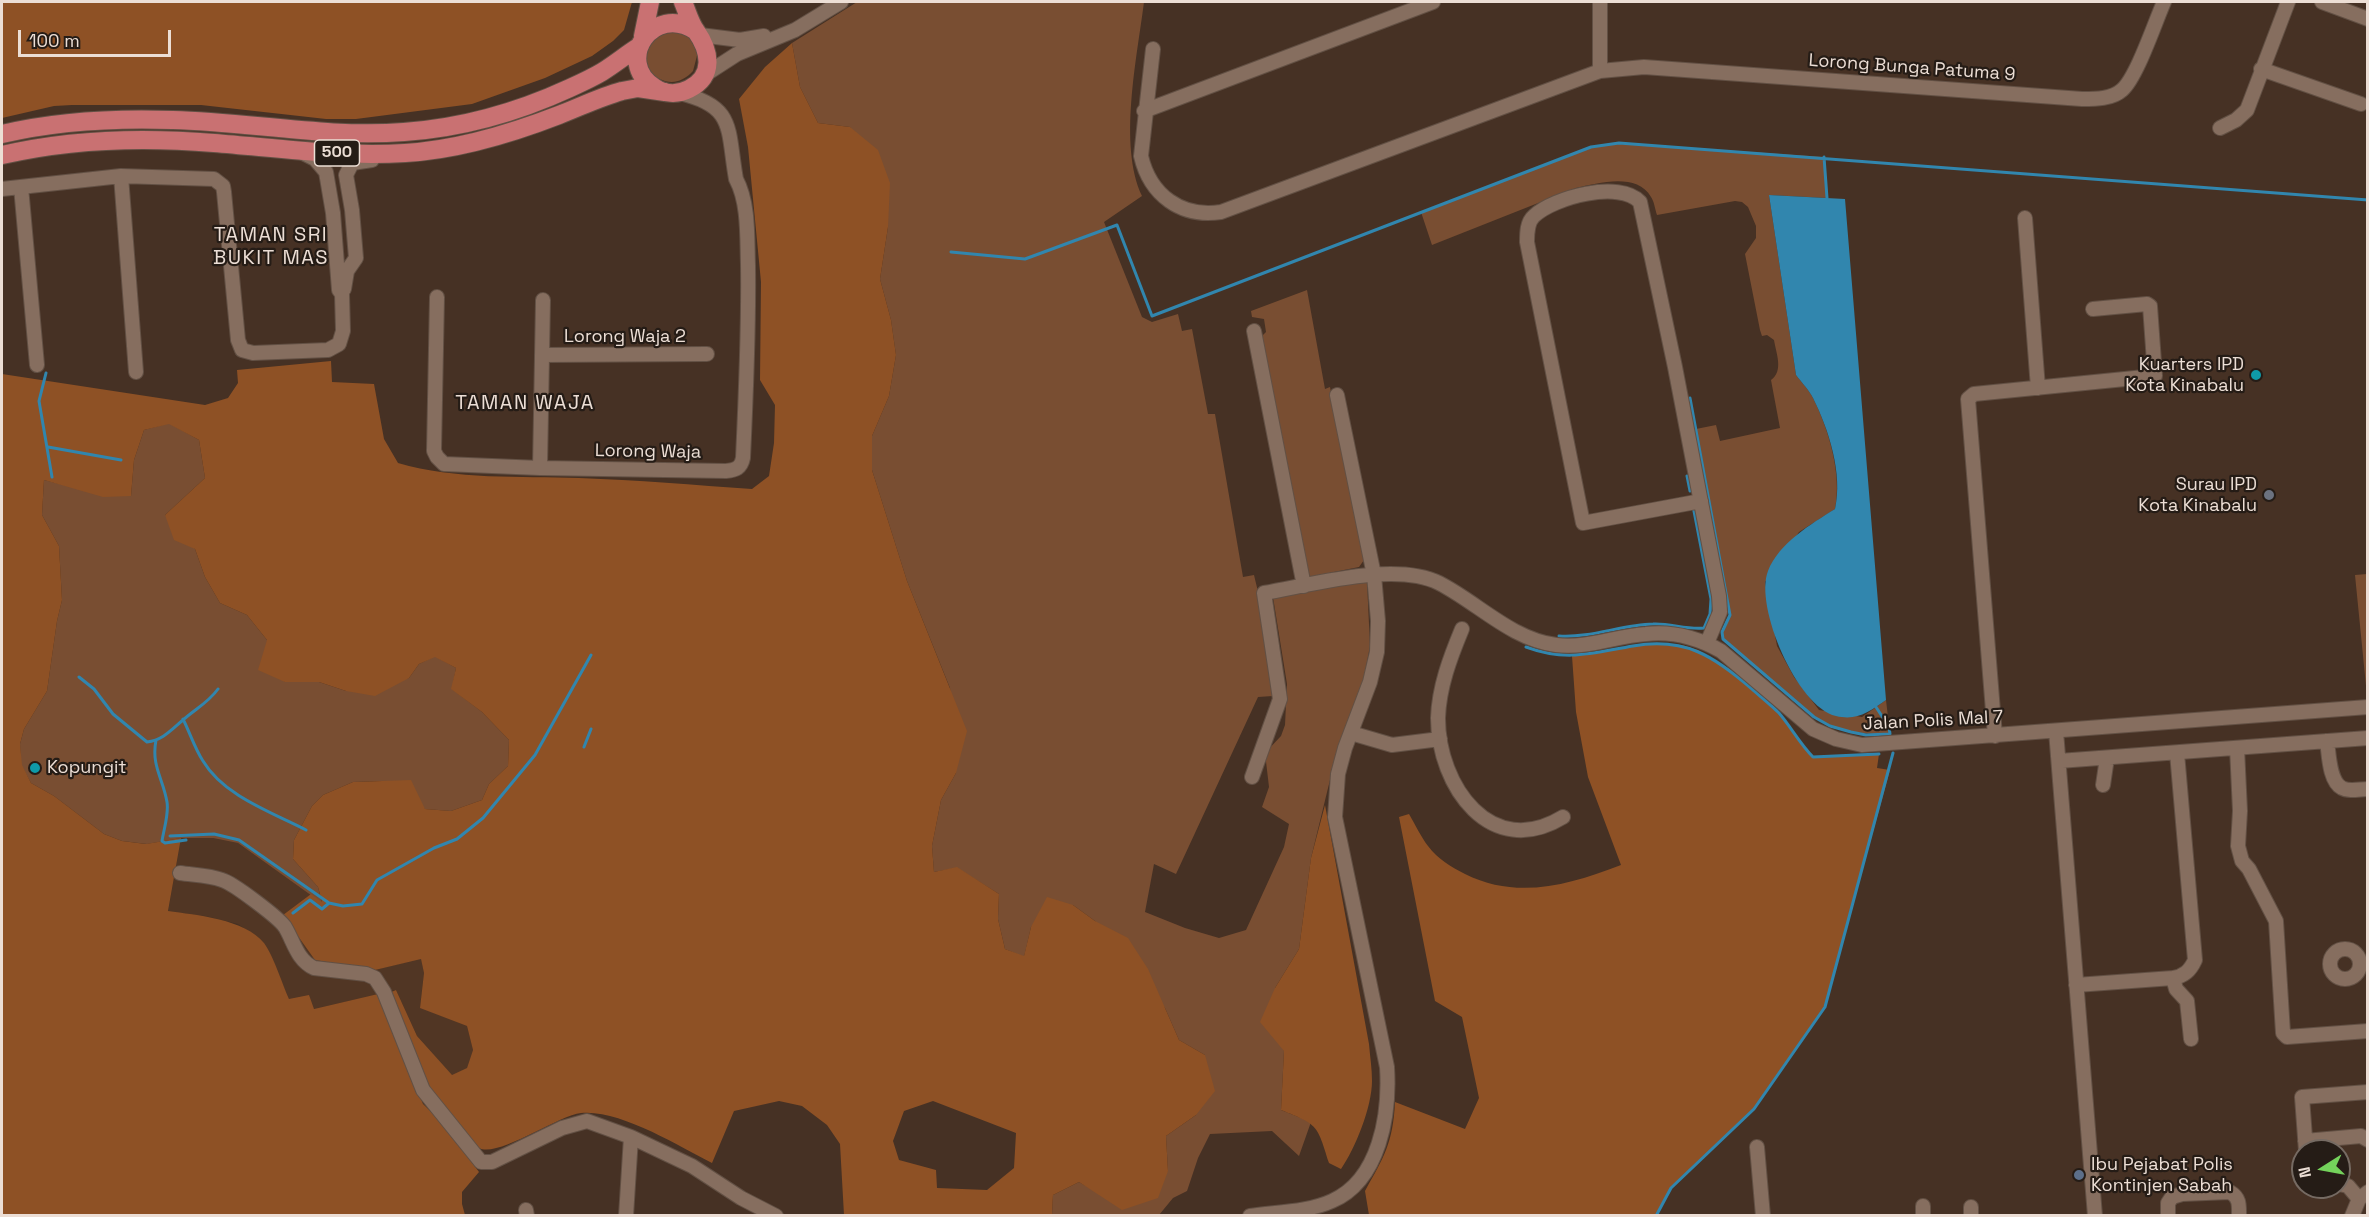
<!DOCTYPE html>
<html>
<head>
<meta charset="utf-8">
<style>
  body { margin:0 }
  #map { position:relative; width:2369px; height:1217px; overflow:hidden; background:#463124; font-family:"Space Grotesk",sans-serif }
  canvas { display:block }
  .frame { position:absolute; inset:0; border:3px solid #ecded5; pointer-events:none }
  .north { position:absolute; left:2291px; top:1139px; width:60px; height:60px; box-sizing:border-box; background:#251c16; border:2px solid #756a62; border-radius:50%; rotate:259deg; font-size:16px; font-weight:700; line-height:24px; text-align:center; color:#ecded5 }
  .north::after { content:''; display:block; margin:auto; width:21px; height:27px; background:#74d25b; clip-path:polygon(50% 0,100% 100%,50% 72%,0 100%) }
  .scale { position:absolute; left:18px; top:30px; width:153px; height:27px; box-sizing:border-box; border:3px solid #ecded5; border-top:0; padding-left:8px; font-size:18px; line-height:21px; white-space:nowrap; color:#ecded5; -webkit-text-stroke:4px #251c16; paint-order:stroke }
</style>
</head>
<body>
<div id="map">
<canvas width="2369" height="1217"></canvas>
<div class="frame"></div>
<div class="north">N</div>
<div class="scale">100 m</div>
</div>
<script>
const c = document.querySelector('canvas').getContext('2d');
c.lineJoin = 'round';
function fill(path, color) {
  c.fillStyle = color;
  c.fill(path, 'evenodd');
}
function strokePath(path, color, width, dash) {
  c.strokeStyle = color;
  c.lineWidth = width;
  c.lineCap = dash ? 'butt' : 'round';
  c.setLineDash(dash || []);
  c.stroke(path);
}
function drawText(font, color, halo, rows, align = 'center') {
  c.font = font + ' "Space Grotesk",sans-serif';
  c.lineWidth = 4.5;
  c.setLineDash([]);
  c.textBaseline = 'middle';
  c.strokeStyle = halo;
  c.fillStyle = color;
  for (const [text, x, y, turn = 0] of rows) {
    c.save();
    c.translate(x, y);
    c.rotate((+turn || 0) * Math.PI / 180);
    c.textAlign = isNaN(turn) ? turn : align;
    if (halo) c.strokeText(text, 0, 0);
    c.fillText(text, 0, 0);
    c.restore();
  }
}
const built = new Path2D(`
  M 181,838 L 213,838 L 238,843 L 311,894 L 283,915 L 375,970 L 421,958 L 424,973 L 420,1007 L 467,1026 L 473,1050 L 467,1068 L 452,1076 L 417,1036 L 396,990 L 314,1009 L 289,999 L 263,942 L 238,924 L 205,916 L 168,912 Z`);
const green = new Path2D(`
  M 857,2 L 1089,2 C 1107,4 1125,2 1144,2 C 1137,58 1118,145 1142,196 L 1104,222 L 1142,317 L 1152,322 L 1178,314 L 1182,331 L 1192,329 L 1208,414 L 1215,414 L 1243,577 L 1254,575 L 1260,600 L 1273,696 L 1258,697 L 1176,874 L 1154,864 L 1145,912 L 1185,928 L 1219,938 L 1246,930 L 1284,847 L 1289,824 L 1262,807 L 1269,787 L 1265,753 L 1281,736 L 1285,725 L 1287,684 L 1273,597 L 1367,581 L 1370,646 L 1364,678 L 1358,699 L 1338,747 L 1311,858 L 1299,949 L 1275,988 L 1284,1051 L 1281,1110 L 1311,1122 L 1299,1156 L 1272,1131 L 1210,1134 L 1198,1158 L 1187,1191 L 1173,1198 L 1159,1215 L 1052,1215 L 1053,1195 L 1079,1182 L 1100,1194 L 1168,1171 L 1166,1136 L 1196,1115 L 1205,1055 L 1179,1040 L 1165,1008 L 1095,921 L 1073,905 L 1031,927 L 1024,957 L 1005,949 L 998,919 L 999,894 L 957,868 L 934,872 L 932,846 L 941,800 L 956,773 L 950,688 L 907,581 L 872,470 L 872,436 L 889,396 L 896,355 L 891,320 L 880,279 L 888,227 L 850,127 L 818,123 L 800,87 L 792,43 Z
  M 664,29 L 689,35 L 698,52 L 693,71 C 678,87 663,84 648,71 L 644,52 Z
  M 1619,143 L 1824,157 L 1827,198 L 1769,195 L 1796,375 C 1802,383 1809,390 1813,398 C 1829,430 1842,474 1835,509 L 1799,532 L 1765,582 L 1777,646 L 1794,677 L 1819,710 L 1862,717 L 1886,700 L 1890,734 C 1862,735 1838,731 1814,717 L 1723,639 L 1722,632 L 1730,615 L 1696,429 L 1716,425 L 1720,441 L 1780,428 L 1771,380 C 1784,371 1776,353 1774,340 L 1767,335 L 1762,336 L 1760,330 L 1745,254 L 1756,238 L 1756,226 L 1748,207 L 1742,202 L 1735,201 L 1657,215 C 1655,209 1654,201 1651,197 C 1637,172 1598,183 1576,188 L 1432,245 L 1421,212 L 1591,147 Z
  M 1307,290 L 1325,389 L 1330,387 L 1364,560 L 1359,567 L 1309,577 L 1307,575 L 1262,336 L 1266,332 L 1264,319 L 1252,317 L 1251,311 Z
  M 169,423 L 199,440 L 205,478 L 165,515 L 195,549 L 205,577 L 220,603 L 247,615 L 267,640 L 285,682 L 319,682 L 346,691 L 409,678 L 419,664 L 435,656 L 456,668 L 452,689 L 482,712 L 509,740 L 508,766 L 489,784 L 482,800 L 451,811 L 425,809 L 380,781 L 353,782 L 323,795 L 312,806 L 294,840 L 293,859 L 318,887 L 322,903 L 238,843 L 213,838 L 181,838 L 147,844 L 122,841 L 104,834 L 54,796 L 31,783 L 21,765 L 20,744 L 24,729 L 47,691 L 57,621 L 62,600 L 59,546 L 42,515 L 44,480 L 68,486 L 131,496 L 134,460 L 144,430 Z
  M 2367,574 L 2368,696 L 2367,696 L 2355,575 Z`);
const forest = new Path2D(`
  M 2,2 L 632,2 L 624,30 L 613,41 L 592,56 L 545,78 L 472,104 L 356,119 L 326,119 L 201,105 L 72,105 L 54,106 L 2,118 Z
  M 792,43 L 800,87 L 818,123 L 850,127 L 878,150 L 890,183 L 888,227 L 880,279 L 891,320 L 896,355 L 889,396 L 872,436 L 872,470 L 907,581 L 967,731 L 956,773 L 941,800 L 932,846 L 934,872 L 957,867 L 999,894 L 998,919 L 1005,949 L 1024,956 L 1031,927 L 1047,897 L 1073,905 L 1095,921 L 1128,938 L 1148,969 L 1179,1040 L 1205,1055 L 1215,1091 L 1196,1115 L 1166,1136 L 1168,1171 L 1158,1198 L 1122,1210 L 1079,1182 L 1053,1195 L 1052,1215 L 844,1215 L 840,1144 L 827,1125 L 802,1106 L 779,1101 L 734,1111 L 712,1163 C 679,1146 619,1109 581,1113 C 557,1116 498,1158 479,1148 C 471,1144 462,1128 456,1120 C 447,1108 435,1099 427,1085 L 389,993 L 396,990 L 417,1036 L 452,1075 L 467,1068 L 473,1050 L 467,1026 L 420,1008 L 424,973 L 421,959 L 375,970 L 315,960 L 283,915 L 311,894 L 322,902 L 318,887 L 293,859 L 294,840 L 312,806 L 323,795 L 353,782 L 411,780 L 425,809 L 451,811 L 482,800 L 489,784 L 508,766 L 509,740 L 482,712 L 451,689 L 456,668 L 435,657 L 419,664 L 409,678 L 375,696 L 346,691 L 319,682 L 285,682 L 258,670 L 267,640 L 247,615 L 220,603 L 205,577 L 195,549 L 174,540 L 165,515 L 205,478 L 199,440 L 169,424 L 144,430 L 134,460 L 131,496 L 103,497 L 44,480 L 42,515 L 59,546 L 62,600 L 57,621 L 47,691 L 24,729 L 20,744 L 22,765 L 31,783 L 54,796 L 104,834 L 122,841 L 146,844 L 181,838 L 168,911 C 196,915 245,919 264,943 C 273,955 282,983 289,999 L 309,995 L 314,1009 L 378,994 L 423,1104 L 443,1123 L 479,1172 L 462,1192 L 462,1204 L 465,1215 L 2,1216 L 2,374 L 205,405 L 228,398 L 238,383 L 237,370 L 331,361 L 332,382 L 374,384 L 384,439 L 398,463 C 456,480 520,476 579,478 C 637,480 695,485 752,489 L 769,476 L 774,443 L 775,405 L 760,380 L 761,282 L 748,147 L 739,99 L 765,67 ZM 933,1101 L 1016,1133 L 1014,1168 L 987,1190 L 937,1188 L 936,1170 L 899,1160 L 893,1141 L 904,1111 Z
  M 1653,643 L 1682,645 L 1698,650 L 1731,670 L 1779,713 L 1813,757 L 1879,754 L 1877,768 L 1890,770 L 1825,1007 L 1754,1109 L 1671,1188 L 1656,1215 L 1369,1215 L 1365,1191 C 1384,1157 1393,1143 1395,1102 L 1465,1129 L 1479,1098 L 1462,1017 L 1435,1001 L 1399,817 L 1409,814 C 1415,824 1421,837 1428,846 C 1438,859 1451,867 1465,874 C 1517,900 1569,885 1621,865 L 1588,777 L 1576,712 L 1572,656 Z
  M 1325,805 L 1369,1044 C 1370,1056 1372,1069 1372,1081 C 1372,1107 1355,1149 1341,1169 L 1329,1163 C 1317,1124 1318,1125 1281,1110 L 1284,1051 L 1260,1022 L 1275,988 L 1299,949 L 1311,858 Z`);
const water = new Path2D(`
  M 1769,195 L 1845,199 L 1886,700 C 1869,712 1857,721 1836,716 C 1797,707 1754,606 1768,571 C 1779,543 1811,524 1835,509 C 1843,474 1829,430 1813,398 C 1809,390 1802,383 1796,375 Z`);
const stream = new Path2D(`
  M 1824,157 L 1827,198
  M 951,252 L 1025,259 L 1117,225 L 1152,316 L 1591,147 L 1619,143 L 2368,200
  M 46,373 L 39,401 L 52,477
  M 1690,398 L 1730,615 L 1722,632 L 1723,639 L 1814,717 L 1830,726 L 1851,732 L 1866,735 L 1890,734 L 1889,727 L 1876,707
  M 48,447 L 121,460
  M 1687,476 L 1690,491
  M 1559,636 C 1591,638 1621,625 1653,624 C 1670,623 1687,630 1704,628 L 1710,614 L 1711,599 L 1693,506
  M 1526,647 C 1567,662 1592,653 1633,646 C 1685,637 1714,656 1752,689 C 1761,697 1771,705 1779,713 C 1791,727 1800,744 1813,757 L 1879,754
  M 79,677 L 94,689 L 113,714 L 147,742 C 163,740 171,730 183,720 C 195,709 208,703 218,689
  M 183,719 C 190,733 195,749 203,761 C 224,796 271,812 306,830
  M 156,740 C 151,766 163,778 167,802 C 169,814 164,828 162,841 L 165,843 L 186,840
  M 584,747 L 591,729
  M 170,836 L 214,834 L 239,840 L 329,903 L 343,906 L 362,904 L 377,880 L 434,848 L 457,839 L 483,818 L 535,755 L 591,655
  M 293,913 L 310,900 L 322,909 L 329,903
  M 1656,1216 L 1671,1188 L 1754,1109 L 1825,1007 L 1893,753`);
const minor = new Path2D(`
  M 1600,2 L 1600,71
  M 2322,2 L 2368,19
  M 700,35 L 740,40 L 764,36
  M 1153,49 L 1141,156 C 1150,195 1181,218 1221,212 L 1600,71 L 1644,67 L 2082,99 C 2096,99 2112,99 2122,90 C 2137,77 2155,22 2164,2
  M 2261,69 L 2361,104
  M 703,76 L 737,54 L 795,30 L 841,2
  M 1144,111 L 1433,2
  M 2220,128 L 2236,120 L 2247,110 L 2288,2
  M 121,176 L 136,372
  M 21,187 L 37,365
  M 2,189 L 121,176 L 214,179 L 223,186 L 224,192 L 238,340 L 242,350 L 253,353 L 328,350 L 339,344 L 343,331 L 342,294 L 339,290 L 333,213 L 326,172 L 315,159 L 301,152
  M 2025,218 L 2038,388
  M 344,289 L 347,271 L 356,258 L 352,210 L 346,175 L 352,163 L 372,160 L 373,158
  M 437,297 L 434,451 L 437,457 L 444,464 L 540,468 L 726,471 C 736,470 741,468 743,458 C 746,394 749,329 748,265 C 747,238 749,203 736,179 C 727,129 736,106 679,93
  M 1254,331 L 1304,586
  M 542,355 L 707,354
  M 540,468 L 543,300
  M 1701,501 L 1583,523 L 1527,242 C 1527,233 1527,222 1534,216 C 1554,197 1620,180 1640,202 L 1675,367 L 1719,596 L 1720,612 L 1707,643
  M 1462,629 C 1450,658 1439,687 1438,718 C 1438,786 1491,861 1563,817
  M 2056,731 L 2095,1216
  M 1351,733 L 1392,745 L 1440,739
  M 1995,736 L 1968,399 L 1974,394 L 2155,376 L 2150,306 L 2147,304 L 2093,309
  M 2327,741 C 2329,754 2329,781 2342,788 C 2349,792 2360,789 2368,789
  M 2237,748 L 2240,811 L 2238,846 L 2242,861 L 2249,869 L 2276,921 L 2283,1033 L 2287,1037 L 2368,1031
  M 2059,761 L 2368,738
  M 1252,777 L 1280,699 L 1264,593 C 1312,585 1395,561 1439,583 C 1478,603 1511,639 1556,645 C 1587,649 1615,636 1646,634 C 1672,631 1698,638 1721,651 L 1813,729 L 1836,739 L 1862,745 L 2368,707
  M 2103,785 L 2107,758
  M 180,873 C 193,875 209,875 222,880 C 233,883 279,918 285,927 C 294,942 297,960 314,968 L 366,974 L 375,978 L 384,992 L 423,1090 L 481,1162 L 492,1162 L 562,1128 L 587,1121 L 631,1137 L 692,1166 L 741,1198 L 776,1216
  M2330 964a15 15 0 1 1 30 0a15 15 0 1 1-30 0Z
  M 2173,978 L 2176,989 L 2187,1001 L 2191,1039
  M 2076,985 L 2173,978 C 2184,976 2190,971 2195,960 L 2177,753
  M 2305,1141 L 2361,1136 L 2368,1140
  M 1757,1147 L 1763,1216
  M 2306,1151 L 2302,1097 L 2368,1092
  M 2339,1184 L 2348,1186 L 2359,1199
  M 1923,1206 L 1923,1216
  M 1971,1207 L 1971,1216
  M 526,1210 L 527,1216
  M 626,1216 L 631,1137
  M 1250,1216 C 1276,1212 1308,1212 1332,1201 C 1380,1180 1390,1114 1387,1067 L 1335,817 L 1338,774 L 1345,748 L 1370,682 L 1377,652 L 1378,621 L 1374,575 L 1337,395
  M 2168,1216 L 2168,1203 L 2172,1197 L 2182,1194 L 2230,1192 C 2240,1198 2239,1205 2239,1216
  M 2352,1216 L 2359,1199 L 2368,1192`);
const major = new Path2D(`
  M 683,2 C 687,11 690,23 696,31 C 710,51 715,76 689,89 C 677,95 664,94 654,87 C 614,61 653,2 696,31
  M 643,36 L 650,2
  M 2,134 C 57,121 116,118 173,120 C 250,122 327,138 404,132 C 462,128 518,112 570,88 C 581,83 592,78 602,72 C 615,64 627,54 640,46
  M 2,155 C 71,139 143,137 214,143 C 278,148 341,157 405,153 C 457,150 510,134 559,115 C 580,107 600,97 622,91 L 638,88 L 665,92`);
const markers = [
  [2256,375,6,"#0f9aa8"],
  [2269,495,6,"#6b7280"],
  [35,768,6,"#0f9aa8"],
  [2079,1175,6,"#5c6f8a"]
];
const shields = [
  [337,153,45]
];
const shieldNames = [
  ["500",337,153]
];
const streetNames = [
  ["Lorong Bunga Patuma 9",1912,68,4],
  ["Lorong Waja 2",625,337],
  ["Lorong Waja",648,452,1],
  ["Jalan Polis Mal 7",1933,721,-3]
];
const poiNames = [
  ["Kuarters IPD",2244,365],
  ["Kota Kinabalu",2244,386],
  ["Surau IPD",2257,485],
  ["Kota Kinabalu",2257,506],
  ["Kopungit",47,768,"left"],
  ["Ibu Pejabat Polis",2091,1165,"left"],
  ["Kontinjen Sabah",2091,1186,"left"]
];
const neighbourhoodNames = [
  ["TAMAN SRI",271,236],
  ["BUKIT MAS",271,259],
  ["TAMAN WAJA",525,404]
];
fill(built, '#513624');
fill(green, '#794e32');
fill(forest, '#8e5125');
fill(water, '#3186ae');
strokePath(stream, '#3186ae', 3);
strokePath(minor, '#625044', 16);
strokePath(major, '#625044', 20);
strokePath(minor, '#866e5f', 14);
strokePath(major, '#c97172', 18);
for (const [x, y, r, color] of markers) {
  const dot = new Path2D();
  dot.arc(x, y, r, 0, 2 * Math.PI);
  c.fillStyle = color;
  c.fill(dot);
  strokePath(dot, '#251c16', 2);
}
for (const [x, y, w] of shields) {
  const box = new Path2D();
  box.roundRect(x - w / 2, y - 13, w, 26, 4.5);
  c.fillStyle = '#251c16';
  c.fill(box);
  strokePath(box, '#ecded5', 1.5);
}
drawText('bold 16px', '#ecded5', null, shieldNames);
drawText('18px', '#ecded5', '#251c16', streetNames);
drawText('18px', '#ecded5', '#251c16', poiNames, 'right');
c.letterSpacing = '1.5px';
drawText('20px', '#ecded5', '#251c16', neighbourhoodNames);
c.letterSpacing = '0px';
</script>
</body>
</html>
